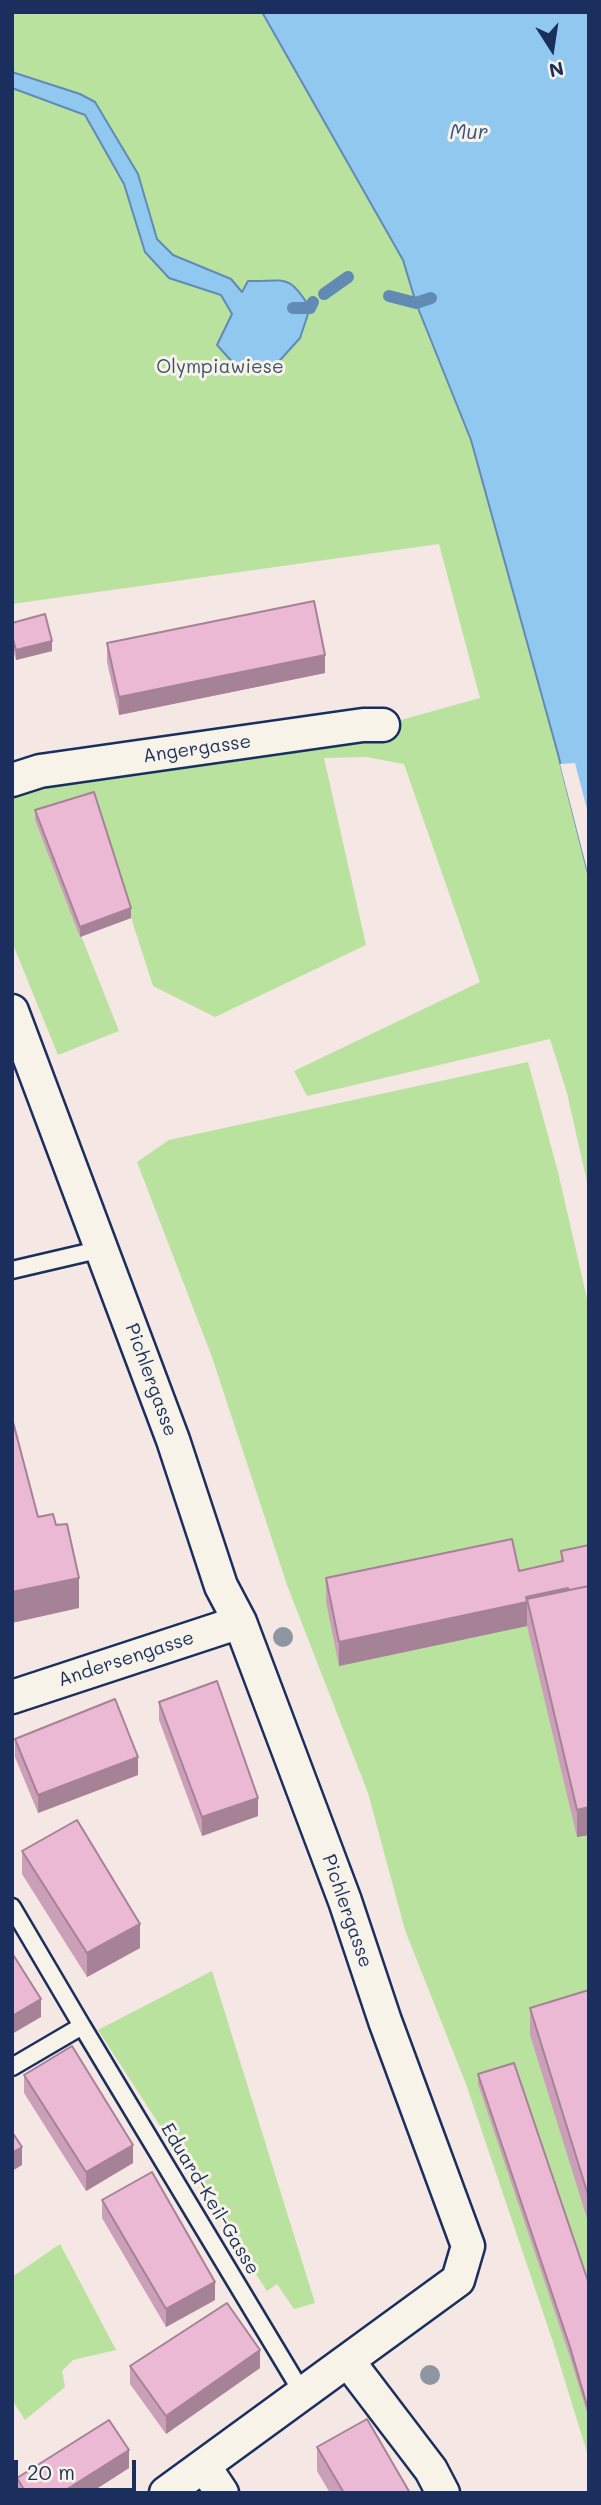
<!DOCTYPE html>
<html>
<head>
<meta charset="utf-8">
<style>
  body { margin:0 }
  #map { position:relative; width:601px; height:2505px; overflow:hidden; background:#f5e7e4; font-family:Mali,sans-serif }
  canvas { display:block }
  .frame { position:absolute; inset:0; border:14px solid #1b2f5e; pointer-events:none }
  .north { position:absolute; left:517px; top:14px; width:70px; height:70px; -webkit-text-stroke:5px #f7f3e8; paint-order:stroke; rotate:168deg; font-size:19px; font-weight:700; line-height:28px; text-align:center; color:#1b2f5e }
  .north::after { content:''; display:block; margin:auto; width:24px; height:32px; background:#1b2f5e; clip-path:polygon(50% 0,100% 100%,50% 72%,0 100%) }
  .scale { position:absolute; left:14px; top:2460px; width:122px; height:32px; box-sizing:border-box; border:4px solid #1b2f5e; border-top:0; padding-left:9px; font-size:21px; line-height:24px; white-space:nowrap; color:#1b2f5e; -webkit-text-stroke:5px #f7f3e8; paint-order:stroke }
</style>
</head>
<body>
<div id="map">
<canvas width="601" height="2505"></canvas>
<div class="frame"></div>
<div class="north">N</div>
<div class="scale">20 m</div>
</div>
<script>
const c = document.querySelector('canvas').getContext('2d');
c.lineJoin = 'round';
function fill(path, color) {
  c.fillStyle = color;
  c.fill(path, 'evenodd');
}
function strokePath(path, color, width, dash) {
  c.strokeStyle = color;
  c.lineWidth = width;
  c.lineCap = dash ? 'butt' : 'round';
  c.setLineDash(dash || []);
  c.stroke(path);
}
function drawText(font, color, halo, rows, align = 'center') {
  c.font = font + ' Mali,sans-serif';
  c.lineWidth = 6;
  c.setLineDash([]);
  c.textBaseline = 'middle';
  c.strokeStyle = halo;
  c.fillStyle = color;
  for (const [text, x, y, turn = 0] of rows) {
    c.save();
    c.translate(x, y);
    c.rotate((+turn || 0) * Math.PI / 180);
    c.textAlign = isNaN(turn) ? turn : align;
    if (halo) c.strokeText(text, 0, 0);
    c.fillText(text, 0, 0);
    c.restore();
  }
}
const green = new Path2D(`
  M 12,12 L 262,12 L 403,260 L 416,303 L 471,440 L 558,754 L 589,877 L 589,1191 L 567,1093 L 550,1039 L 307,1096 L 294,1071 L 480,982 L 404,764 L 366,757 L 324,758 L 366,945 L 215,1017 L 153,986 L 94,802 L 35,820 L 119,1031 L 58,1055 L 12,942 L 12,780 L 383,725 L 480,698 L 439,544 L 12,604 Z
  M 528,1062 L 558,1172 L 589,1307 L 589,2459 L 553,2342 L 466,2084 L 405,1930 L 368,1793 L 287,1585 L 212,1357 L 137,1162 L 169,1140 Z
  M 212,1971 L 315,2303 L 294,2309 L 277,2284 L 267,2291 L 98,2030 Z
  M 60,2244 L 116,2350 L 73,2360 L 62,2371 L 65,2387 L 25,2420 L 12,2400 L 12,2277 Z`);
const water = new Path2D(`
  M 262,12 L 589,12 L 589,877 L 558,754 L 471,440 L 416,303 L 403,260 Z
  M 12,72 L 80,94 L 95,102 L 138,174 L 157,239 L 173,255 L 231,279 L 242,292 L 248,281 C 285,282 288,272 310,308 L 300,338 L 273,368 L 235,365 L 217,345 L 232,314 L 221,295 L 169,278 L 145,252 L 124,184 L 85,115 L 12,88 Z`);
const pier = new Path2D(`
  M 575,763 L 589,817 L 589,877 L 560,764 Z`);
const stream = new Path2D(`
  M 324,294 L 348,277
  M 389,296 L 416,303 L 431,298
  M 293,308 L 310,308 L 313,302`);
const lane = new Path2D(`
  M 12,1270 L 102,1249
  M 12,1907 L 82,2026 L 12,2067
  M 82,2026 L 303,2394`);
const street = new Path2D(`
  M 12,780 L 40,771 L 363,725 L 383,725
  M 12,1011 L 173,1440 L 221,1586 L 240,1622 L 345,1901 L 385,2021 L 468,2246 L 458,2280 L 166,2493
  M 12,1697 L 240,1622
  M 348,2361 L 431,2470 L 443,2493
  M 204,2466 L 222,2493`);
const trees = [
  [283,1637],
  [430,2375]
];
const wall = new Path2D(`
  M 12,623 L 52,651 L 16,660 L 12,646 Z
  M 107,643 L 325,673 L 119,715 L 107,662 Z
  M 35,810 L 131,918 L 80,937 L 35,820 Z
  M 589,1545 L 589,1835 L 577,1837 L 527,1626 L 339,1666 L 326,1602 L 326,1578 L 519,1571 L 561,1561 L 561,1551 Z
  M 159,1702 L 258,1816 L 202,1836 L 159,1720 Z
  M 15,1739 L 138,1775 L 38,1813 L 15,1757 Z
  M 22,1851 L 140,1948 L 87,1977 L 22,1874 Z
  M 589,1990 L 589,2225 L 530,2035 L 530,2008 Z
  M 478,2074 L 589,2284 L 589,2419 L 570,2357 L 478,2084 Z
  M 24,2075 L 133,2163 L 86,2191 L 24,2093 Z
  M 102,2200 L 215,2300 L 166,2327 L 102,2218 Z
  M 130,2366 L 260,2368 L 166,2434 L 130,2384 Z
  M 317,2447 L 410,2493 L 330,2493 L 317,2471 Z
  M 129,2468 L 90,2493 L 17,2493 L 17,2478 Z`);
const shadedWall = new Path2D(`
  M 52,641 L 52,651 L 16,660 L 16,650 Z
  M 325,655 L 325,673 L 119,715 L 119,697 Z
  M 131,908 L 131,918 L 80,937 L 80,927 Z
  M 79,1578 L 79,1608 L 12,1623 L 12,1592 Z
  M 568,1588 L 568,1612 L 527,1599 L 527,1626 L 339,1666 L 339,1642 L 526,1597 Z
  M 138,1757 L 138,1775 L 38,1813 L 38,1795 Z
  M 258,1798 L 258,1816 L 202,1836 L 202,1817 Z
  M 589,1807 L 589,1835 L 577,1837 L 577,1810 Z
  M 140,1924 L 140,1948 L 87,1977 L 87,1953 Z
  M 41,1999 L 41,2017 L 12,2034 L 12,2016 Z
  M 133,2145 L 133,2163 L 86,2191 L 86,2172 Z
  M 22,2147 L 22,2165 L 12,2171 L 12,2153 Z
  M 215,2282 L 215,2300 L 166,2327 L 166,2309 Z
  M 260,2350 L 260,2368 L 166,2434 L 166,2416 Z
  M 129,2450 L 129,2468 L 90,2493 L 61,2493 Z`);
const building = new Path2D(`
  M 314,601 L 325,655 L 119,697 L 107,643 Z
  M 45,614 L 52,641 L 16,650 L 12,636 L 12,623 Z
  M 94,792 L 131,908 L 80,927 L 35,810 Z
  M 12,1418 L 38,1517 L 53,1514 L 56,1525 L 67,1524 L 79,1578 L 12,1592 Z
  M 512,1539 L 519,1571 L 563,1561 L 561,1551 L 589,1545 L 589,1586 L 569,1590 L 568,1588 L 526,1597 L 527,1602 L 339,1642 L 326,1578 Z
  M 589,1586 L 589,1807 L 577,1810 L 527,1599 Z
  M 217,1681 L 258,1798 L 202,1817 L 159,1702 Z
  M 115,1699 L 138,1757 L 38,1795 L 15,1739 Z
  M 77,1820 L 140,1924 L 87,1953 L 22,1851 Z
  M 12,1953 L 41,1999 L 12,2016 Z
  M 589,1990 L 589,2198 L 530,2008 Z
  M 72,2046 L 133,2145 L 86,2172 L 24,2075 Z
  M 514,2063 L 589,2284 L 588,2409 L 570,2347 L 478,2074 Z
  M 12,2132 L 22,2147 L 12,2153 Z
  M 152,2172 L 215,2282 L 166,2309 L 102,2200 Z
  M 227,2303 L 260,2350 L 166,2416 L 130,2366 Z
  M 367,2419 L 410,2493 L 344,2493 L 317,2447 Z
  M 109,2420 L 129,2450 L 61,2493 L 26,2493 L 17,2478 Z`);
const parkNames = [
  ["Olympiawiese",220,367]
];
const streetNames = [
  ["Angergasse",197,749,-8],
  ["Pichlergasse",151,1380,70],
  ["Andersengasse",126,1659,-18],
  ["Pichlergasse",347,1911,71],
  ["Eduard-Keil-Gasse",210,2199,59]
];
const waterNames = [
  ["Mur",469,133]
];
fill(green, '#b8e29e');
fill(water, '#90c8ef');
strokePath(water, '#618bb5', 2);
fill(pier, '#f5e7e4');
strokePath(stream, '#618bb5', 12);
strokePath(lane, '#1b2f5e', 21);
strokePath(street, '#1b2f5e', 37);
strokePath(lane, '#f7f3e8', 16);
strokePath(street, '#f7f3e8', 32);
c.fillStyle = '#8e96a1';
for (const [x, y] of trees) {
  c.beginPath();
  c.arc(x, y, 10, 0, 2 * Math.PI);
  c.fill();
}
fill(wall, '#cb9fb7');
fill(shadedWall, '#a58295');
fill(building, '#ecb9d5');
strokePath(building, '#a58295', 2);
drawText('19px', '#3a536b', '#f7f3e8', parkNames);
drawText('19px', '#1b2f5e', '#f7f3e8', streetNames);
drawText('italic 21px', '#385582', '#f7f3e8', waterNames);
</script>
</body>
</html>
